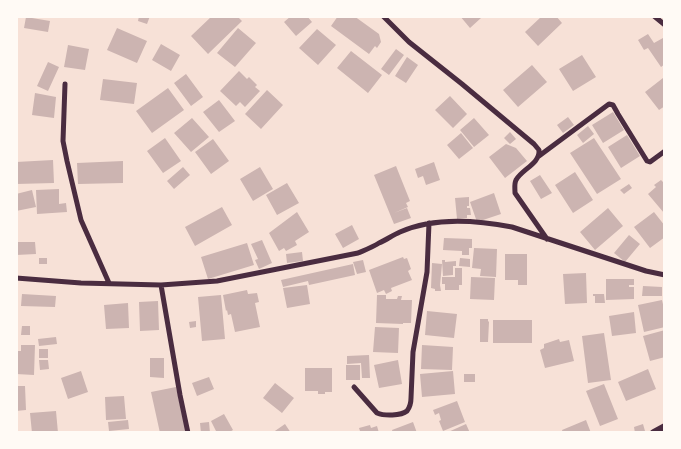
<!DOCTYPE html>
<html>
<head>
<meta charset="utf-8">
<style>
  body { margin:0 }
  #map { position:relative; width:681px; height:449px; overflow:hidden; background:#f7e1d7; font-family:Raleway,sans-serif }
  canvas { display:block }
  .frame { position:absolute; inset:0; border:18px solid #fffaf5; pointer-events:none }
</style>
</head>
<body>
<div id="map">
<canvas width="681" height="449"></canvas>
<div class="frame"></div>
</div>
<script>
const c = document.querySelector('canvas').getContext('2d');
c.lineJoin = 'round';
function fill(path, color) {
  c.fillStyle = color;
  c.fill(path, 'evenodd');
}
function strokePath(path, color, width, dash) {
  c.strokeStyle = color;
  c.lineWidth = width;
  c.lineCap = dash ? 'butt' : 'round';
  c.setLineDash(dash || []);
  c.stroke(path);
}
const building = new Path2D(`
  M 139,16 L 150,16 L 147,24 L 138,21 Z
  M 212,16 L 237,16 L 242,21 L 208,54 L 191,36 Z
  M 291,16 L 307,16 L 312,22 L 296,36 L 284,22 Z
  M 338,16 L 354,16 L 379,34 L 381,42 L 377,48 L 375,46 L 369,54 L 331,26 Z
  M 460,16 L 479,16 L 481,18 L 470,28 Z
  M 542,16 L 556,16 L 562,23 L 538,46 L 525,32 Z
  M 26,17 L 50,21 L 48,32 L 24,28 Z
  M 117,28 L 147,41 L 137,63 L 107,50 Z
  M 238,28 L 256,43 L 235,67 L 217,53 Z
  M 317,29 L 336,45 L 318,65 L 299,48 Z
  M 648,34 L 654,43 L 663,38 L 665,40 L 665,64 L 661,67 L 648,48 L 644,50 L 638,40 Z
  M 161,44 L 180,55 L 171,71 L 152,60 Z
  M 68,45 L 89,49 L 85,70 L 64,67 Z
  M 396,49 L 404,55 L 389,75 L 381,69 Z
  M 351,51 L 382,75 L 368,93 L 337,68 Z
  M 582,55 L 596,77 L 573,91 L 559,69 Z
  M 407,57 L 418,65 L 406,83 L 395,76 Z
  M 48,62 L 59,67 L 48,91 L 37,86 Z
  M 532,65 L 547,82 L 518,107 L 503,90 Z
  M 239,71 L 247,79 L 249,77 L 257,85 L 255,87 L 260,91 L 245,107 L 240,102 L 236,106 L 220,91 Z
  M 186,74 L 203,97 L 191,106 L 174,83 Z
  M 663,78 L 665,80 L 665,106 L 659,110 L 645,92 Z
  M 103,79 L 137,83 L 134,104 L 100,100 Z
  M 168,88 L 184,110 L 152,133 L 136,111 Z
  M 267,90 L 283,105 L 261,129 L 245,114 Z
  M 35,93 L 56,97 L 54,118 L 32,115 Z
  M 450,96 L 467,114 L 453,128 L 435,110 Z
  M 219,100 L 235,121 L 219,132 L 203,112 Z
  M 613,112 L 624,130 L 603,143 L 592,125 Z
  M 568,117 L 574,125 L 563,133 L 557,125 Z
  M 192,118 L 209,137 L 191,152 L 174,133 Z
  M 474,118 L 489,135 L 474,147 L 460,130 Z
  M 588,126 L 594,134 L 583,143 L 577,135 Z
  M 510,132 L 516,139 L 510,144 L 504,138 Z
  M 461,133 L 473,148 L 459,159 L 447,145 Z
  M 627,135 L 640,156 L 621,168 L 608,147 Z
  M 165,138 L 181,161 L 163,173 L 147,151 Z
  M 594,138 L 621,179 L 597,194 L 570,153 Z
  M 213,139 L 229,161 L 211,174 L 195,152 Z
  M 506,144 L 516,148 L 527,161 L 505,178 L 489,157 Z
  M 53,160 L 54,183 L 16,184 L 16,162 Z
  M 123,161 L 123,183 L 78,184 L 77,163 Z
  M 434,162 L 440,180 L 426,185 L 423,176 L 418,178 L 415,169 Z
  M 396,166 L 410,201 L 406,203 L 408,207 L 394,213 L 407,208 L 411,218 L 394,224 L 374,175 Z
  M 183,167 L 190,175 L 174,189 L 167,181 Z
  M 260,167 L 273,189 L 253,201 L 240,179 Z
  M 575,172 L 593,200 L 573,213 L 555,185 Z
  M 540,175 L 552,193 L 541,199 L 530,181 Z
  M 661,180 L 664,183 L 665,183 L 665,212 L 664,213 L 648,194 L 656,187 L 654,185 Z
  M 287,183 L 299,203 L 277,215 L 266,195 Z
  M 629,184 L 632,188 L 624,194 L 620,190 Z
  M 59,189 L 59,204 L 66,203 L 67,212 L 37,214 L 36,190 Z
  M 32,190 L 36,207 L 16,211 L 16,194 Z
  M 494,193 L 501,214 L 477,222 L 470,202 Z
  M 469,197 L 469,206 L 467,206 L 467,208 L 470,208 L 471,215 L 467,215 L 467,218 L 457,219 L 455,198 Z
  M 222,207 L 232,225 L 195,246 L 185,227 Z
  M 608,208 L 623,226 L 595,250 L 580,232 Z
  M 297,212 L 309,232 L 295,241 L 297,245 L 286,251 L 284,248 L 279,251 L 269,233 Z
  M 654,212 L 665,226 L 665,237 L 650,248 L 634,227 Z
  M 352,225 L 359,239 L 343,248 L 335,234 Z
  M 629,235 L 640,244 L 625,262 L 614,253 Z
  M 444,238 L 472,239 L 472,248 L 469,248 L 469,255 L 462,255 L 462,251 L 443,250 Z
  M 262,240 L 272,263 L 259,269 L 255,260 L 258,259 L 251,244 Z
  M 16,242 L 35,242 L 36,254 L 16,255 Z
  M 247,243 L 254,265 L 208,279 L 201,257 Z
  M 474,248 L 497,249 L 496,277 L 480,276 L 481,269 L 472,268 Z
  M 302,252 L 303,261 L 287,263 L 286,254 Z
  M 505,254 L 527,254 L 527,285 L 518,285 L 518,280 L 505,280 Z
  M 403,257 L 404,259 L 407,258 L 411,269 L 408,271 L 412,280 L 391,288 L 392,291 L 386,294 L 384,290 L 377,293 L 369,270 Z
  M 39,258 L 47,258 L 47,264 L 39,264 Z
  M 460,258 L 470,259 L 470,267 L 459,266 Z
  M 363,260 L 366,272 L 357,274 L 353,262 Z
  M 442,260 L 445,260 L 445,262 L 456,261 L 456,266 L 453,266 L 453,275 L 443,276 Z
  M 432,263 L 442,264 L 440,285 L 441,291 L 435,291 L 435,289 L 431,288 Z
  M 353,264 L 355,275 L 309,285 L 308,281 L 283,287 L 281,280 Z
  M 455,268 L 462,268 L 462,285 L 459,285 L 459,290 L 445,290 L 445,284 L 442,284 L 442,277 L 455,277 Z
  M 586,273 L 587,303 L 565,304 L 563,274 Z
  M 471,277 L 495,278 L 494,300 L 470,299 Z
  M 606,279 L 634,279 L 634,285 L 629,285 L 629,287 L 634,287 L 634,299 L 606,300 Z
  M 307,285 L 310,304 L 287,308 L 283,288 Z
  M 643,286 L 662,287 L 662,296 L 642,296 Z
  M 247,290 L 248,294 L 257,293 L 259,302 L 255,303 L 260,327 L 235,332 L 231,314 L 228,315 L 227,310 L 226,311 L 223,295 Z
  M 22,294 L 56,296 L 55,307 L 21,306 Z
  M 593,294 L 604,294 L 605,303 L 595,303 L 595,296 L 593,296 Z
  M 221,295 L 225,339 L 202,341 L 198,297 Z
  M 377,295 L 386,295 L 386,299 L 397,299 L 398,296 L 402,296 L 401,300 L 412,300 L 411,323 L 403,323 L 403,324 L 376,323 Z
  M 662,300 L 665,313 L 665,327 L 644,332 L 638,305 Z
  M 158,301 L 159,330 L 140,331 L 139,302 Z
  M 128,303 L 129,328 L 106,329 L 104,305 Z
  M 427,311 L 457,314 L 454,338 L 425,335 Z
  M 634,312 L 636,333 L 612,336 L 609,316 Z
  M 480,319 L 488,319 L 488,321 L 489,322 L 488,342 L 480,342 Z
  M 493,320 L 532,320 L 532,343 L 493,343 Z
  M 196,321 L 196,327 L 190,328 L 189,322 Z
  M 22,326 L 30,326 L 30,335 L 21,335 Z
  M 375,327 L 399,328 L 398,353 L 373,352 Z
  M 665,330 L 665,357 L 650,361 L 643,336 Z
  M 604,333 L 611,380 L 588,383 L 582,336 Z
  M 56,337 L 57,344 L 39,346 L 38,339 Z
  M 559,339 L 560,342 L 569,340 L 574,361 L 545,368 L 540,350 L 544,348 L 544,344 Z
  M 21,345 L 35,345 L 34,375 L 16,374 L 16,351 L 21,351 Z
  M 422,345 L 453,347 L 452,370 L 421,369 Z
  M 39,349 L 48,349 L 48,358 L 39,358 Z
  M 369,355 L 370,378 L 362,378 L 361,363 L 347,364 L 347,356 Z
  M 150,358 L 164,358 L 164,378 L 150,377 Z
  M 39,360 L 48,360 L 49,369 L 40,370 Z
  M 398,360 L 402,384 L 379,388 L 374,365 Z
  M 346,365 L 360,365 L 360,380 L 346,380 Z
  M 305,368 L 332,368 L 332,392 L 325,392 L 325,394 L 318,394 L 318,391 L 305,391 Z
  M 648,369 L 656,389 L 626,401 L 618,382 Z
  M 81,371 L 88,392 L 68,399 L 61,378 Z
  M 453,371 L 455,394 L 422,397 L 420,374 Z
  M 464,374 L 475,374 L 475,382 L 464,382 Z
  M 209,377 L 214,389 L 197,396 L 192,383 Z
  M 275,383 L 294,398 L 282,413 L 263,398 Z
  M 604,384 L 618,419 L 600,426 L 586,391 Z
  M 16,386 L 25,386 L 26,410 L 16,411 Z
  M 176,387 L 186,432 L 160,433 L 151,392 Z
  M 124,396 L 126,419 L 106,420 L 105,397 Z
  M 457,401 L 465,422 L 443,431 L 439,421 L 441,420 L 439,413 L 435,415 L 433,410 Z
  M 56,411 L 58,433 L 32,433 L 30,413 Z
  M 224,414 L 233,430 L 228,433 L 217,433 L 211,421 Z
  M 128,420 L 129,429 L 109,431 L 108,422 Z
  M 586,420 L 591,433 L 563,433 L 562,430 Z
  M 209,422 L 210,433 L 201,433 L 200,423 Z
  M 413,422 L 417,433 L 393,433 L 392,430 Z
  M 285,424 L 291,433 L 272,433 Z
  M 466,424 L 470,433 L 446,433 Z
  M 643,424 L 645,431 L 635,433 L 634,427 Z
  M 370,425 L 371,428 L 377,426 L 379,433 L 355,433 L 360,431 L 359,428 Z`);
const minor = new Path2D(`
  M 383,16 L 409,42 L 462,84 L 534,144 L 539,150 C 540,164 522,169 516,180 C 514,184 515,188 515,193 L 547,239
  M 654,16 L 665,25
  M 65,84 L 63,141 L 67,161 L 81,220 L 109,283
  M 539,156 L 609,104 L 613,105 L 618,114 L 647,161 L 650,162 L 665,151
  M 16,278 L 81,283 L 161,285 L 217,281 L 358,253 C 365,250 373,247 379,243 C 386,240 393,235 400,232 C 433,217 476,220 512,227 L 646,271 L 665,275
  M 161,285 L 180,395 L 188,433
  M 354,387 L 377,413 C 384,416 401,416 407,411 C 410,407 411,402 411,398 L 413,352 L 427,272 L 429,223`);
const tertiary = new Path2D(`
  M 654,433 L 665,427`);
fill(building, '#ccb4b1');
strokePath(minor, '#4a2c40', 5);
strokePath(tertiary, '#4a2c40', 8);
</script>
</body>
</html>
